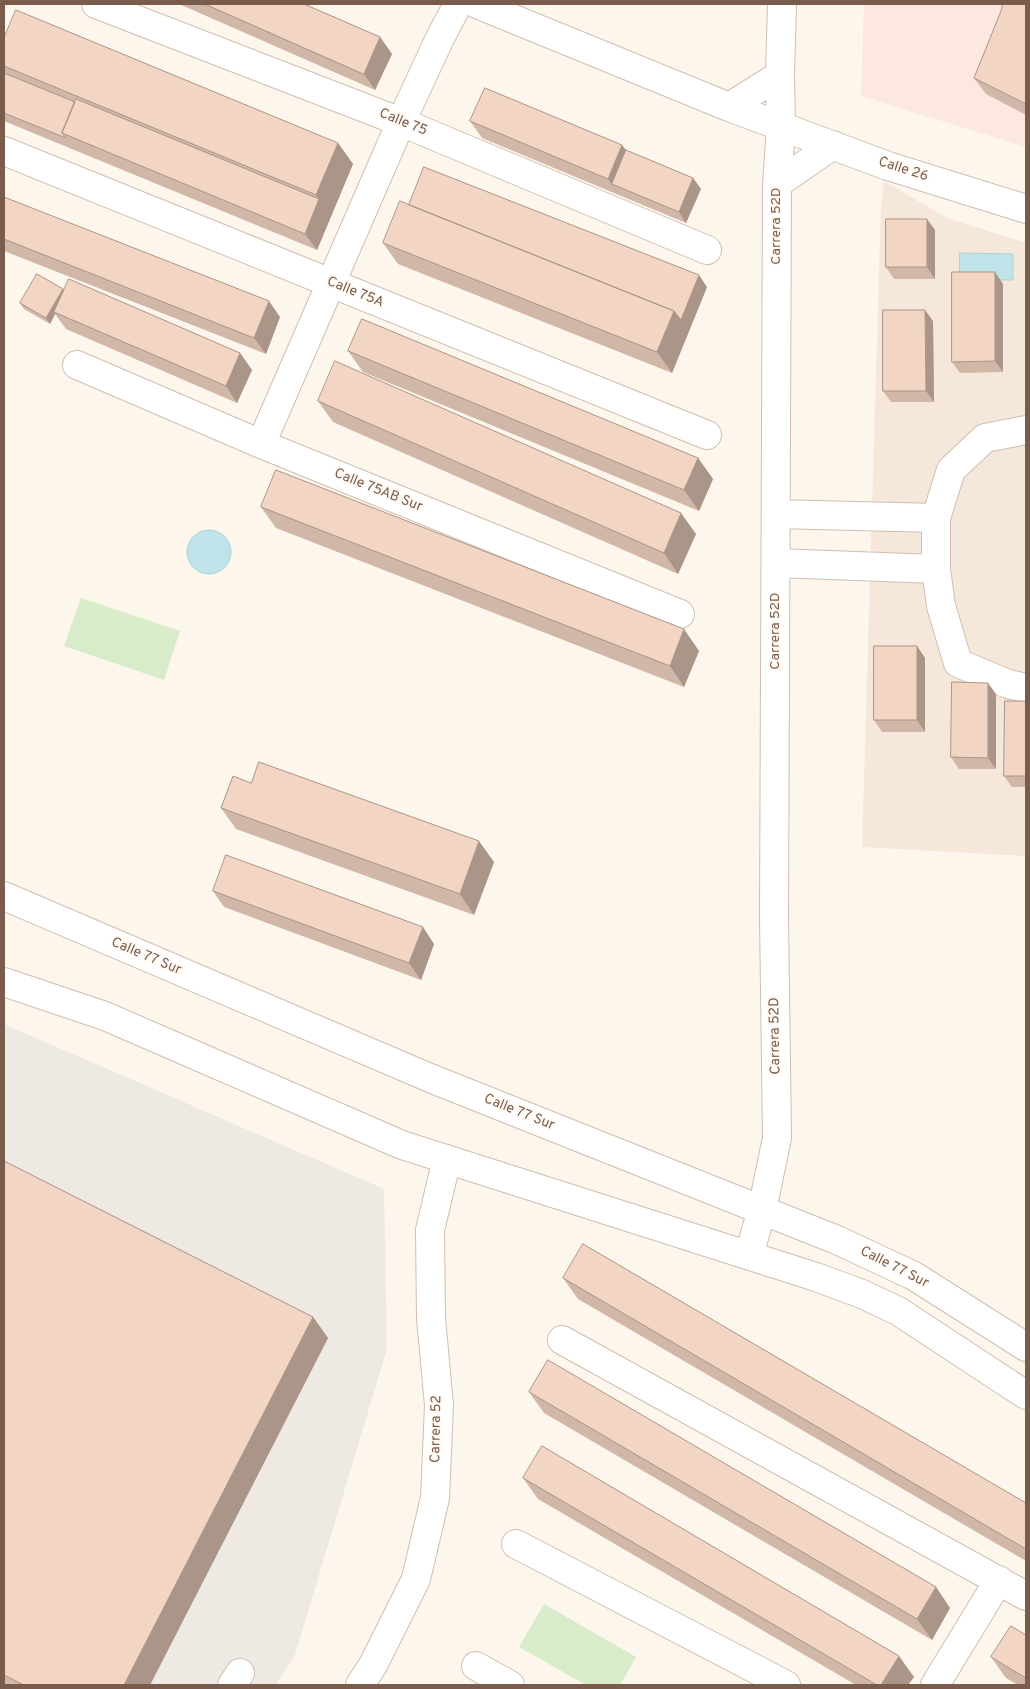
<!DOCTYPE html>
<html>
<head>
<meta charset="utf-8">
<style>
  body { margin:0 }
  #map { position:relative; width:1030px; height:1689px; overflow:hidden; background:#fdf6ec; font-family:Overpass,sans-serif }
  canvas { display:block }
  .frame { position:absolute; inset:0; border:5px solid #7a5c4d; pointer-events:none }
</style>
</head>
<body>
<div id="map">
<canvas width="1030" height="1689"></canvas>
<div class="frame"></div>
</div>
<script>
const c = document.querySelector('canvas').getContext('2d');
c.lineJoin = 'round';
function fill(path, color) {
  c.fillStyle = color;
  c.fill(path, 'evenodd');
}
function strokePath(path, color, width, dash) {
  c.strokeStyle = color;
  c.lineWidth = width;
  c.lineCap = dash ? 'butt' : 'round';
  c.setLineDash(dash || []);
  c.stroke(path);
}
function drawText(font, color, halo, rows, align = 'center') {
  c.font = font + ' Overpass,sans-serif';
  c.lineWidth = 4;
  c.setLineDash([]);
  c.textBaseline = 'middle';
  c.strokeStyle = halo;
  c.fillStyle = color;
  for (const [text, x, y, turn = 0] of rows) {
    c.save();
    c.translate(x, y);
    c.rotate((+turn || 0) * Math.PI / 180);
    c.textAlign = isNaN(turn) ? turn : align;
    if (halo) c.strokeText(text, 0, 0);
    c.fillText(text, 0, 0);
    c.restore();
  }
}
const residential = new Path2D(`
  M 884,181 L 947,218 L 1026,243 L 1026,856 L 862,847 L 881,205 Z`);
const commercial = new Path2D(`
  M 864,4 L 1026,4 L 1026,147 L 861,96 Z`);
const industrial = new Path2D(`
  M 4,1024 L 384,1189 L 387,1349 L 294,1658 L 275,1685 L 4,1685 Z`);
const green = new Path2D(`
  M 81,598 L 180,631 L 164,680 L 64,646 Z
  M 544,1604 L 636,1657 L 620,1685 L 586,1685 L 519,1647 Z`);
const water = new Path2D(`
  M 960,253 L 1013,254 L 1013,280 L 960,280 Z
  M187 552a22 22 0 1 1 44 0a22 22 0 1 1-44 0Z`);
const minor = new Path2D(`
  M 96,4 L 401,122 L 707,250
  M 477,4 L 729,107 L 888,166 L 1026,209
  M 729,107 L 780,75
  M 4,151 L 707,435
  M 777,184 L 833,145
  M 77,365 L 261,444 L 680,614
  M 1026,430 L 985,438 L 951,470 L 936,518 L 936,569 L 941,606 L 958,663 L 1008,684 L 1026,688
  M 261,444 L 401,122 L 440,38 L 458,4
  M 776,514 L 936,518
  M 776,563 L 936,569
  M 4,896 L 430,1078 L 837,1240 L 914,1276 L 1026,1347
  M 4,982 L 105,1016 L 402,1145 L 816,1277 L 862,1294 L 898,1311 L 1026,1395
  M 749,1255 L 762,1210 L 777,1138 L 774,916 L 777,184 L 781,126 L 780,75 L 782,4
  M 562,1340 L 1026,1596
  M 516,1544 L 786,1685
  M 476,1666 L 510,1685
  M 232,1685 L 240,1673
  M 360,1685 L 373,1665 L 416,1579 L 435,1498 L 439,1405 L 431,1318 L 430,1230 L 447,1159
  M 935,1685 L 999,1580`);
const wall = new Path2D(`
  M 179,4 L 304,4 L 380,37 L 392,54 L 375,90 Z
  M 1026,4 L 1026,115 L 986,94 L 974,78 L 1001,11 Z
  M 4,38 L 338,143 L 353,164 L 317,250 L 4,121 Z
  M 470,121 L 622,145 L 626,150 L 693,178 L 701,189 L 686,223 L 482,138 Z
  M 4,197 L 280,317 L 266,354 L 4,251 Z
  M 935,230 L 935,279 L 894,279 L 886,267 Z
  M 383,243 L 707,287 L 672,373 L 398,264 Z
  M 1003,284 L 1003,372 L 960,373 L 952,362 Z
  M 63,289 L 64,290 L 240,353 L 252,370 L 237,403 L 66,329 L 55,314 L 50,324 L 24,309 L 20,303 Z
  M 933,321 L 934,402 L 891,402 L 883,391 Z
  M 348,351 L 698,458 L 713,479 L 699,511 L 363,372 Z
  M 318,401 L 696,534 L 678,574 L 333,422 Z
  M 261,507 L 699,651 L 684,687 L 276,528 Z
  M 917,646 L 925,658 L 925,732 L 882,732 L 874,720 Z
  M 996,694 L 996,769 L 959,769 L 951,757 Z
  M 1026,701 L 1026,787 L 1012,787 L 1004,776 Z
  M 251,783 L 494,862 L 474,915 L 236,829 L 221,808 Z
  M 213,891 L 434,944 L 421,980 L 224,907 Z
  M 4,1161 L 313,1317 L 328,1338 L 150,1685 L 4,1685 Z
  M 563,1278 L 1026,1503 L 1026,1561 L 578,1299 Z
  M 529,1392 L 936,1587 L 950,1608 L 932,1640 L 544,1413 Z
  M 523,1478 L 914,1677 L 908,1685 L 856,1685 L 538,1499 Z
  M 1026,1635 L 1026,1685 L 1018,1685 L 1006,1678 L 991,1657 Z`);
const shadedWall = new Path2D(`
  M 380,37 L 392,54 L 375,90 L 364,74 Z
  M 338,143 L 353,164 L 317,250 L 305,234 L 319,199 L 316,195 Z
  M 622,145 L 634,162 L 612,184 L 619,195 L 608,179 Z
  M 693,178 L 701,189 L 686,223 L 679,212 Z
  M 927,219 L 935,230 L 935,279 L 927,267 Z
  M 995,272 L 1003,284 L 1003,372 L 995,361 Z
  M 699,275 L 707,287 L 672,373 L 657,352 L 674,311 Z
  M 63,289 L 67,294 L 54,312 L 55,314 L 50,324 L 46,318 Z
  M 269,301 L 280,317 L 266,354 L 254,338 Z
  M 925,310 L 933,321 L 934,402 L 926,391 Z
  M 240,353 L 252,370 L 237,403 L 226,386 Z
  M 698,458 L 713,479 L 699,511 L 684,490 Z
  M 681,513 L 696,534 L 678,574 L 664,553 Z
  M 684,629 L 699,651 L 684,687 L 670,666 Z
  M 917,646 L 925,658 L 925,732 L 917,720 Z
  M 988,683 L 996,694 L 996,769 L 988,758 Z
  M 479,841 L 494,862 L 474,915 L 460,894 Z
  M 423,927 L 434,944 L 421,980 L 409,963 Z
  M 313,1317 L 328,1338 L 150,1685 L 124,1685 Z
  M 936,1587 L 950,1608 L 932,1640 L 917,1619 Z
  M 899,1656 L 914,1677 L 908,1685 L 881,1685 Z`);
const building = new Path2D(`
  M 205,4 L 304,4 L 380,37 L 364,74 Z
  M 1003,4 L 1026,4 L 1026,104 L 974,78 L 1001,11 Z
  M 16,10 L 338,143 L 316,195 L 4,66 L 4,38 Z
  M 4,73 L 75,102 L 62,133 L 66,138 L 4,113 Z
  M 485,88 L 622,145 L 608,179 L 470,121 Z
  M 76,99 L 319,199 L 305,234 L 62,133 Z
  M 626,150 L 693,178 L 679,212 L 612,184 Z
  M 424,167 L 699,275 L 681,320 L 674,311 L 409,205 Z
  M 4,197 L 269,301 L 254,338 L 4,239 Z
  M 400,201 L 674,311 L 657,352 L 383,243 Z
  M 886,219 L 927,219 L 927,267 L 886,267 Z
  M 952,272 L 995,272 L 995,361 L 952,362 Z
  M 37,274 L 63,289 L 46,318 L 20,303 Z
  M 69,279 L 240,353 L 226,386 L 54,312 Z
  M 883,310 L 925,310 L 926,391 L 883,391 Z
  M 362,319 L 698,458 L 684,490 L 348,351 Z
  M 335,361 L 681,513 L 664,553 L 318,401 Z
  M 276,470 L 684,629 L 670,666 L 261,507 Z
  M 874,646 L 917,646 L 917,720 L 874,720 Z
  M 952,682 L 988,683 L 988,758 L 951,757 Z
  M 1005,701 L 1026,701 L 1026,776 L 1004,776 Z
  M 259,762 L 479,841 L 460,894 L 221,808 L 233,776 L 251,783 Z
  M 226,855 L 423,927 L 409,963 L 213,891 Z
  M 4,1161 L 313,1317 L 124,1685 L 24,1685 L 4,1675 Z
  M 583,1244 L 1026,1503 L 1026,1549 L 563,1278 Z
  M 548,1360 L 936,1587 L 917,1619 L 529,1392 Z
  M 542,1446 L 899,1656 L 881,1685 L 877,1685 L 523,1478 Z
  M 1011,1626 L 1026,1635 L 1026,1678 L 991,1657 Z`);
const streetNames = [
  ["Calle 75",403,123,22],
  ["Calle 26",903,170,18],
  ["Carrera 52D",777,226,-90],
  ["Calle 75A",355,293,22],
  ["Calle 75AB Sur",378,491,22],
  ["Carrera 52D",776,631,-90],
  ["Calle 77 Sur",146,957,23],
  ["Carrera 52D",776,1036,-91],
  ["Calle 77 Sur",519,1113,22],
  ["Calle 77 Sur",894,1268,27],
  ["Carrera 52",437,1429,-89]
];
fill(residential, '#f5e8da');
fill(commercial, '#fde8e0');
fill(industrial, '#efe9e4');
fill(green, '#d8ecc9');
fill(water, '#bfe3e8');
strokePath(water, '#a5d3da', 1);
strokePath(minor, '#d1beb0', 30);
strokePath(minor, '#fff', 28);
fill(wall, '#d1b7a8');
fill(shadedWall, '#aa9588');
fill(building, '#f3d5c3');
strokePath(building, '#aa9588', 1);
drawText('14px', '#7a5c4d', '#fffaf3', streetNames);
</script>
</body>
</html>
